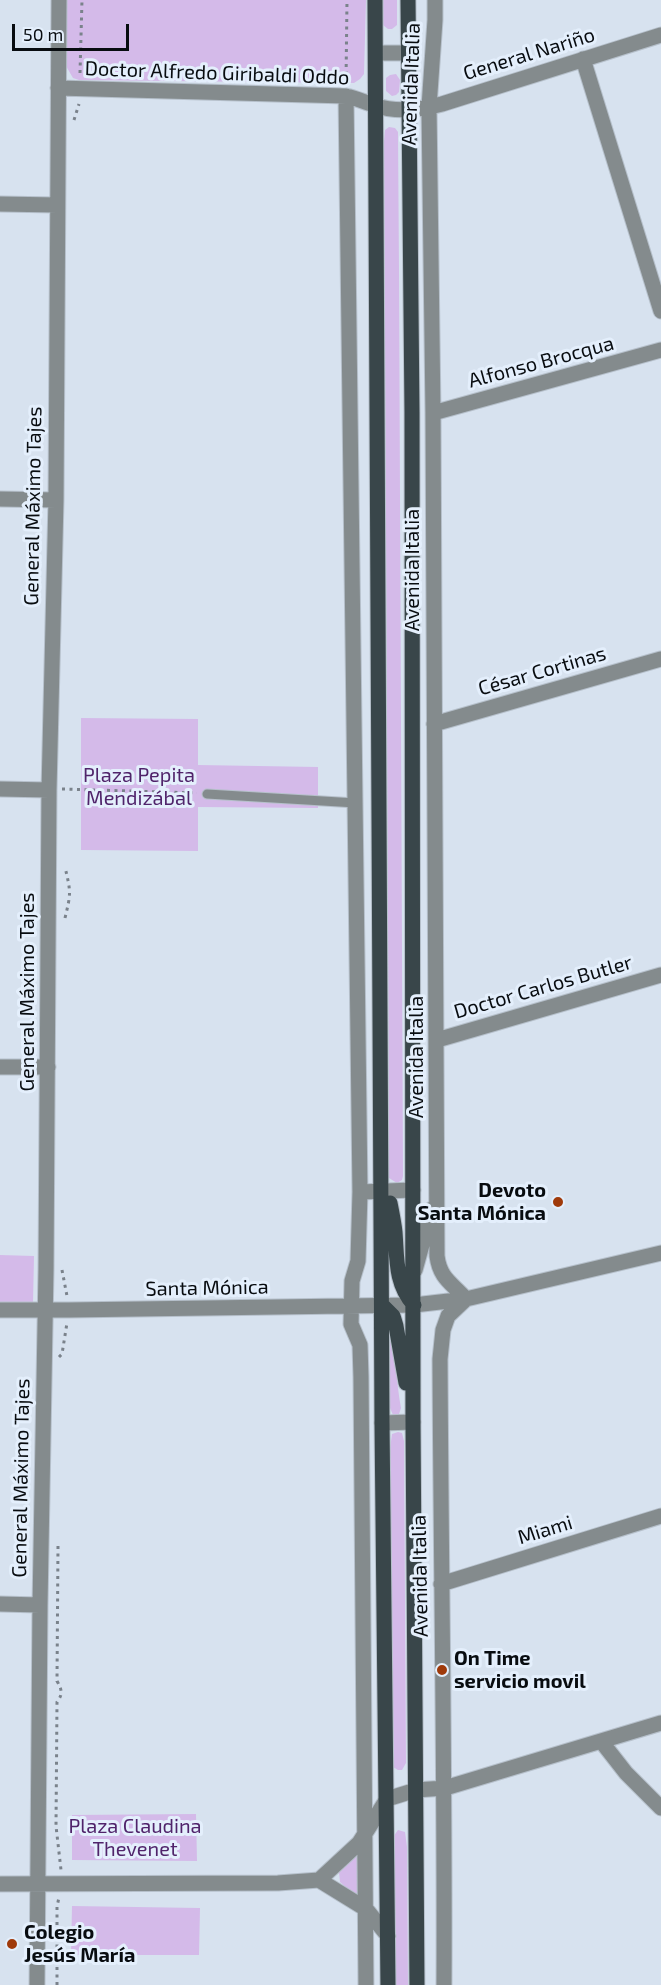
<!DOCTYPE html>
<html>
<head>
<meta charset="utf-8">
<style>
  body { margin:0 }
  #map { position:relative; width:661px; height:1985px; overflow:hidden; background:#d7e2ef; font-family:"Exo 2",sans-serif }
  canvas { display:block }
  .scale { position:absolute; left:12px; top:24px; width:117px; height:27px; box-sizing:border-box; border:3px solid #080c10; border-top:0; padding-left:8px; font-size:18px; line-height:21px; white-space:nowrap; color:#080c10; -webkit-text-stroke:4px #e4effc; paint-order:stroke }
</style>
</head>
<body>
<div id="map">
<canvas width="661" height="1985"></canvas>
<div class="scale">50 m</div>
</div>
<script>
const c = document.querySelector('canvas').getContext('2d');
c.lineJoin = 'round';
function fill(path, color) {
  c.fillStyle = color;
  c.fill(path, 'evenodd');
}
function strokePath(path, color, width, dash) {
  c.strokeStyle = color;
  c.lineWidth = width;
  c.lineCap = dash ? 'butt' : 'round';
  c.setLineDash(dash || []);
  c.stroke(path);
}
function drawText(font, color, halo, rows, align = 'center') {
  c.font = font + ' "Exo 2",sans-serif';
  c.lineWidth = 6;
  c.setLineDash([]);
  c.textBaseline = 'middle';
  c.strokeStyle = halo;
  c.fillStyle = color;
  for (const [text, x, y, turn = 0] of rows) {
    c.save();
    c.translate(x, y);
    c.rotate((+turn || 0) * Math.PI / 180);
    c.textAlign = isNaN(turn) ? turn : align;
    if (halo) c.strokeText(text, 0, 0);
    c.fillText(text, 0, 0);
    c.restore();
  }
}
const green = new Path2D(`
  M 66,0 L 366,0 L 364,74 L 360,79 L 354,83 L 79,80 L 73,78 L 66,66 Z
  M 383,0 L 397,0 L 397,25 L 392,29 L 388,29 L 383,25 Z
  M 396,74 L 400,80 L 399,92 L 396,95 L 392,96 L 386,91 L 386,78 L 390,75 Z
  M 389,127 L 395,128 L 398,132 L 399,271 L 403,1176 L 402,1180 L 397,1183 L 389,1178 L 389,1114 L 384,142 L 385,130 Z
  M 81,718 L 198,719 L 198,765 L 318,767 L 318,808 L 198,807 L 198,851 L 81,850 Z
  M 0,1255 L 34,1256 L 33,1303 L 0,1303 Z
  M 390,1328 C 396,1354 396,1381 401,1408 L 399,1414 L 396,1416 L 393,1415 L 390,1408 Z
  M 398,1432 L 402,1433 L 404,1441 L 406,1763 L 402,1770 L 398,1770 L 393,1767 L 391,1763 L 390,1449 L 392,1434 Z
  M 196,1814 L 197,1861 L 72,1860 L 72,1815 Z
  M 398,1830 L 405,1832 L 407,1847 L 408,1985 L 394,1985 L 393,1837 Z
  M 369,1841 L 373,1842 L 373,1909 L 372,1911 L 340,1882 L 339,1872 Z
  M 72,1906 L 200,1908 L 199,1955 L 71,1955 Z`);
const path = new Path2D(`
  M 80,73 L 82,0
  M 346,82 L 347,0
  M 74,120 L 79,104
  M 62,789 L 197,793
  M 65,918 C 71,893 71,893 65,867
  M 62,1270 L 67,1296
  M 59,1357 L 62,1354 L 67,1323
  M 58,1546 L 57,1681 C 62,1690 63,1694 57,1702 L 56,1826 L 61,1870
  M 57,1985 L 57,1907 L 59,1897`);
const lane = new Path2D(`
  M 207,794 L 356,803`);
const street = new Path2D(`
  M 435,0 L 435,20 L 429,107 L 433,413 L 437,1256 C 440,1279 452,1283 466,1299
  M 376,53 L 409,53
  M 583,59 L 661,311
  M 58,88 L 346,96 C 356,98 364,102 374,105 C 396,113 420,110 442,104 L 661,35
  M 346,96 L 360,1192 L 358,1261 L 352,1281 L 351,1324 L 360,1345 L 361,1377 L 366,1985
  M 0,204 L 57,205
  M 433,413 L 661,350
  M 0,499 L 56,500
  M 434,724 L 661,659
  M 0,789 L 49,790
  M 437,1040 L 661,975
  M 0,1067 L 48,1067
  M 360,1192 L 413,1190
  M 415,1270 L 432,1209
  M 0,1310 L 69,1310 L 414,1305 L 466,1299 L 661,1253
  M 382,1423 L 413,1422
  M 441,1584 L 661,1516
  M 0,1604 L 40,1605
  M 601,1741 L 626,1773 L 661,1808
  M 0,1884 L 278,1883 L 319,1880
  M 388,1936 L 366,1909 L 319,1880 L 359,1843 L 387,1799 L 416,1790 L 445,1788 L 661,1723
  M 37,1985 L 40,1605 L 46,1270 L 49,790 L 56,500 L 59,0
  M 444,1985 C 445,1776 441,1568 440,1359 L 443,1330 L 448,1316 L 466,1299`);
const primary = new Path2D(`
  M 375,0 L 382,1423 L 388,1985
  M 408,0 L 412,412 L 413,1422 L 417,1985
  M 390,1203 C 392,1213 394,1223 395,1232 C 397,1258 395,1284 414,1305
  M 383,1306 L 393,1316 L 396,1326 L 406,1383`);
const markers = [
  [558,1202,6,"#9f3a0a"],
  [442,1670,6,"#9f3a0a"],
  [12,1944,6,"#9f3a0a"]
];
const streetNames = [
  ["General Nariño",529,54,-17],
  ["Doctor Alfredo Giribaldi Oddo",217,73,2],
  ["Avenida Italia",411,84,-88],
  ["Alfonso Brocqua",541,362,-15],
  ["General Máximo Tajes",33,506,-89],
  ["Avenida Italia",412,570,-90],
  ["César Cortinas",542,671,-16],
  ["Doctor Carlos Butler",543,987,-16],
  ["General Máximo Tajes",27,992,-90],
  ["Avenida Italia",416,1057,-90],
  ["Santa Mónica",207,1288,-1],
  ["General Máximo Tajes",21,1478,-89],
  ["Miami",545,1530,-17],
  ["Avenida Italia",420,1576,-91]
];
const parkNames = [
  ["Plaza Pepita",139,775],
  ["Mendizábal",139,798],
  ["Plaza Claudina",135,1826],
  ["Thevenet",135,1849]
];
const poiNames = [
  ["Devoto",546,1190,"right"],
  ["Santa Mónica",546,1213,"right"],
  ["On Time",454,1658],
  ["servicio movil",454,1681],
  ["Colegio",24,1932],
  ["Jesús María",24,1955]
];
fill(green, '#d4bae9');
strokePath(lane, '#b6c0cb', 11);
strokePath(street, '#b6c0cb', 17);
strokePath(primary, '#b6c0cb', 17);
strokePath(path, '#7a828b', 3, [3, 4.5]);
strokePath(lane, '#848b8d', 9);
strokePath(street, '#848b8d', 15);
strokePath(primary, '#39464a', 15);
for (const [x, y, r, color] of markers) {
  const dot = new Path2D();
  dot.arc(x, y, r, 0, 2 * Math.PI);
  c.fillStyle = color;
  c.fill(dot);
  strokePath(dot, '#e4effc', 2);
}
drawText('20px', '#080c10', '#e4effc', streetNames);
drawText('20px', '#50246b', '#e4effc', parkNames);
drawText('bold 20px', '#080c10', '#e4effc', poiNames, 'left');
</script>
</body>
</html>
